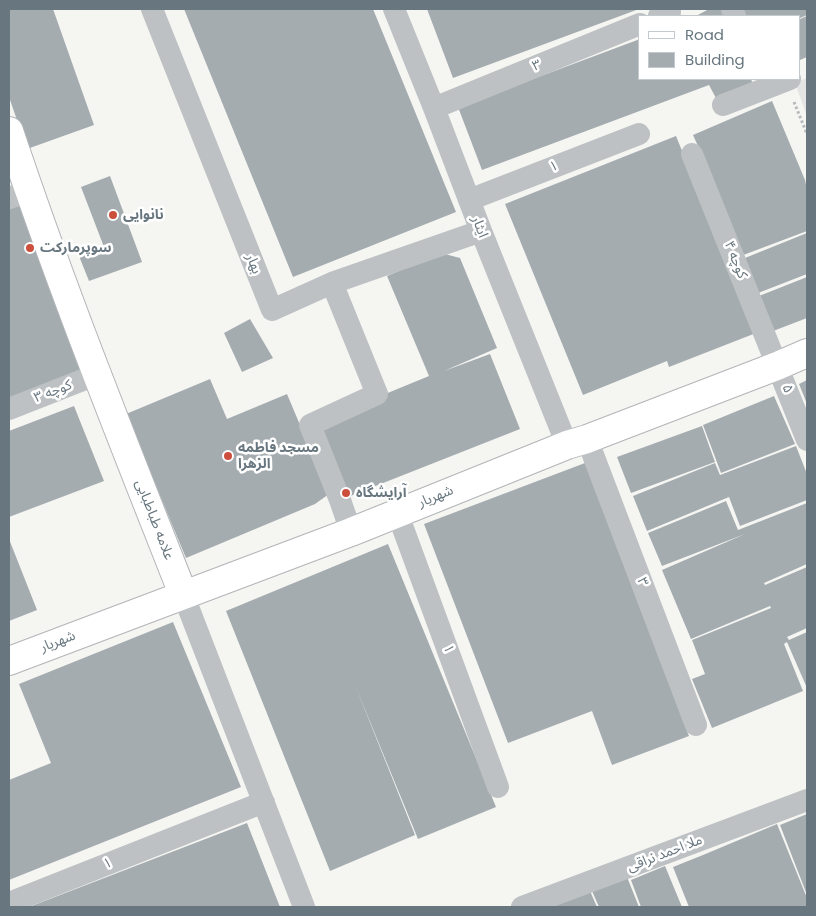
<!DOCTYPE html>
<html>
<head>
<meta charset="utf-8">
<style>
  body { margin:0 }
  #map { position:relative; width:816px; height:916px; overflow:hidden; background:#f5f5f2; font-family:Poppins,sans-serif }
  canvas { display:block }
  .frame { position:absolute; inset:0; border:10px solid #68777f; pointer-events:none }
  .legend { position:absolute; left:638px; top:15px; width:162px; height:65px; box-sizing:border-box; background:#fff; border:1px solid #c3c9cc; margin:0; padding:6px 9px; list-style:none; font-size:15px; color:#68777f }
  .legend li { display:flex; align-items:center; gap:10px; height:25px }
  .legend b { width:25px; border:1px solid #c3c9cc }
</style>
</head>
<body>
<div id="map">
<canvas width="816" height="916"></canvas>
<div class="frame"></div>
<ul class="legend">
<li><b style="height:6px;background:#fff"></b>Road</li>
<li><b style="height:14px;background:#a5acb0"></b>Building</li>
</ul>
</div>
<script>
const c = document.querySelector('canvas').getContext('2d');
c.lineJoin = 'round';
function fill(path, color) {
  c.fillStyle = color;
  c.fill(path, 'evenodd');
}
function strokePath(path, color, width, dash) {
  c.strokeStyle = color;
  c.lineWidth = width;
  c.lineCap = dash ? 'butt' : 'round';
  c.setLineDash(dash || []);
  c.stroke(path);
}
function drawText(font, color, halo, rows, align = 'center') {
  c.font = font + ' Poppins,"Noto Sans Arabic",sans-serif';
  c.lineWidth = 5;
  c.setLineDash([]);
  c.textBaseline = 'middle';
  c.strokeStyle = halo;
  c.fillStyle = color;
  for (const [text, x, y, turn = 0] of rows) {
    c.save();
    c.translate(x, y);
    c.rotate((+turn || 0) * Math.PI / 180);
    c.textAlign = isNaN(turn) ? turn : align;
    if (halo) c.strokeText(text, 0, 0);
    c.fillText(text, 0, 0);
    c.restore();
  }
}
const built = new Path2D(`
  M 807,78 L 807,116 L 795,83 Z`);
const building = new Path2D(`
  M 9,9 L 53,9 L 94,125 L 27,149 L 9,97 Z
  M 184,9 L 373,9 L 456,212 L 293,277 Z
  M 427,9 L 639,9 L 453,78 Z
  M 709,9 L 722,9 L 725,16 L 696,16 Z
  M 742,9 L 807,9 L 807,15 L 800,18 L 800,16 L 746,16 Z
  M 807,16 L 807,57 L 800,60 L 800,19 Z
  M 640,39 L 640,79 L 751,79 L 754,87 L 717,100 L 709,85 L 482,170 L 458,107 Z
  M 772,101 L 805,180 L 807,189 L 807,231 L 738,257 L 714,182 L 693,135 Z
  M 676,136 L 756,333 L 669,367 L 667,361 L 583,395 L 505,204 Z
  M 110,176 L 142,262 L 89,281 L 79,256 L 104,247 L 81,187 Z
  M 21,205 L 88,367 L 9,399 L 9,209 Z
  M 807,233 L 807,274 L 753,295 L 740,260 Z
  M 441,253 L 460,258 L 497,348 L 444,371 L 490,354 L 520,429 L 340,500 L 310,425 L 429,376 L 387,276 Z
  M 807,277 L 807,318 L 768,333 L 754,298 Z
  M 250,319 L 273,358 L 242,372 L 224,333 Z
  M 210,379 L 227,419 L 287,394 L 329,494 L 315,504 L 186,558 L 126,414 Z
  M 807,380 L 807,404 L 799,384 Z
  M 774,396 L 795,444 L 721,473 L 703,425 Z
  M 74,406 L 104,481 L 9,517 L 9,431 Z
  M 702,426 L 715,462 L 631,493 L 617,457 Z
  M 796,446 L 807,474 L 807,500 L 740,526 L 729,497 L 647,531 L 633,496 L 715,463 L 720,475 Z
  M 585,463 L 689,736 L 612,765 L 592,711 L 508,743 L 424,524 Z
  M 726,501 L 738,530 L 807,503 L 807,564 L 764,583 L 765,585 L 807,567 L 807,628 L 787,637 L 789,640 L 807,632 L 807,688 L 787,642 L 784,644 L 803,691 L 712,728 L 692,679 L 705,674 L 692,640 L 771,608 L 770,606 L 691,639 L 662,570 L 745,534 L 662,566 L 648,533 Z
  M 9,539 L 37,610 L 9,621 Z
  M 388,544 L 496,807 L 418,839 L 355,685 L 415,835 L 330,871 L 226,611 Z
  M 173,622 L 241,787 L 9,880 L 9,780 L 51,763 L 19,684 Z
  M 807,814 L 807,895 L 780,825 Z
  M 247,823 L 280,907 L 29,907 Z
  M 777,824 L 807,898 L 807,907 L 689,907 L 673,867 L 703,855 Z
  M 665,866 L 682,907 L 641,907 L 631,880 Z
  M 627,877 L 639,907 L 599,907 L 592,891 Z
  M 590,891 L 597,907 L 557,907 L 556,905 Z`);
const path = new Path2D(`
  M 794,102 L 807,134`);
const minor = new Path2D(`
  M 152,9 L 272,310 L 332,283 L 481,231
  M 394,9 L 434,108 L 481,231 L 567,445
  M 732,9 L 735,16
  M 659,16 L 670,12
  M 723,105 L 790,79
  M 434,108 L 640,24
  M 692,154 L 807,440
  M 9,198 L 29,191
  M 469,200 L 639,134
  M 332,283 L 377,394 L 310,425 L 340,500 L 351,532
  M 9,409 L 98,374
  M 587,439 L 696,725
  M 397,512 L 498,787
  M 183,594 L 304,907
  M 9,903 L 264,802
  M 522,907 L 807,800`);
const major = new Path2D(`
  M 9,131 C 61,288 123,441 183,594
  M 9,661 L 351,532 L 567,445 L 587,439 L 777,366 L 807,353`);
const markers = [
  [113,215,5,"#cc4f3c"],
  [30,248,5,"#cc4f3c"],
  [228,456,5,"#cc4f3c"],
  [346,493,5,"#cc4f3c"]
];
const streetNames = [
  ["۳",537,66,-22],
  ["۱",554,167,-21],
  ["ایثار",479,227,69],
  ["کوچه ۴",735,260,68],
  ["بهار",253,264,68],
  ["۵",787,389,68],
  ["کوچه ۳",53,392,-21],
  ["شهریار",436,497,-22],
  ["علامه طباطبایی",154,520,69],
  ["۳",642,582,69],
  ["شهریار",58,642,-21],
  ["۱",448,649,70],
  ["ملا احمد نراقی",665,854,-21],
  ["۱",108,864,-22]
];
const poiNames = [
  ["نانوایی",123,215],
  ["سوپرمارکت",40,248],
  ["مسجد فاطمه",238,448],
  ["الزهرا",238,464],
  ["آرایشگاه",356,493]
];
fill(built, '#e3e4e3');
fill(building, '#a5acb0');
strokePath(major, '#b1b5b8', 30);
strokePath(path, '#b7babc', 3, [2.5, 2.5]);
strokePath(minor, '#bdc1c3', 22);
strokePath(major, '#fff', 28);
for (const [x, y, r, color] of markers) {
  const dot = new Path2D();
  dot.arc(x, y, r, 0, 2 * Math.PI);
  c.fillStyle = color;
  c.fill(dot);
  strokePath(dot, '#fff', 2);
}
drawText('14px', '#68777f', '#fff', streetNames);
drawText('bold 14px', '#68777f', '#fff', poiNames, 'left');
</script>
</body>
</html>
